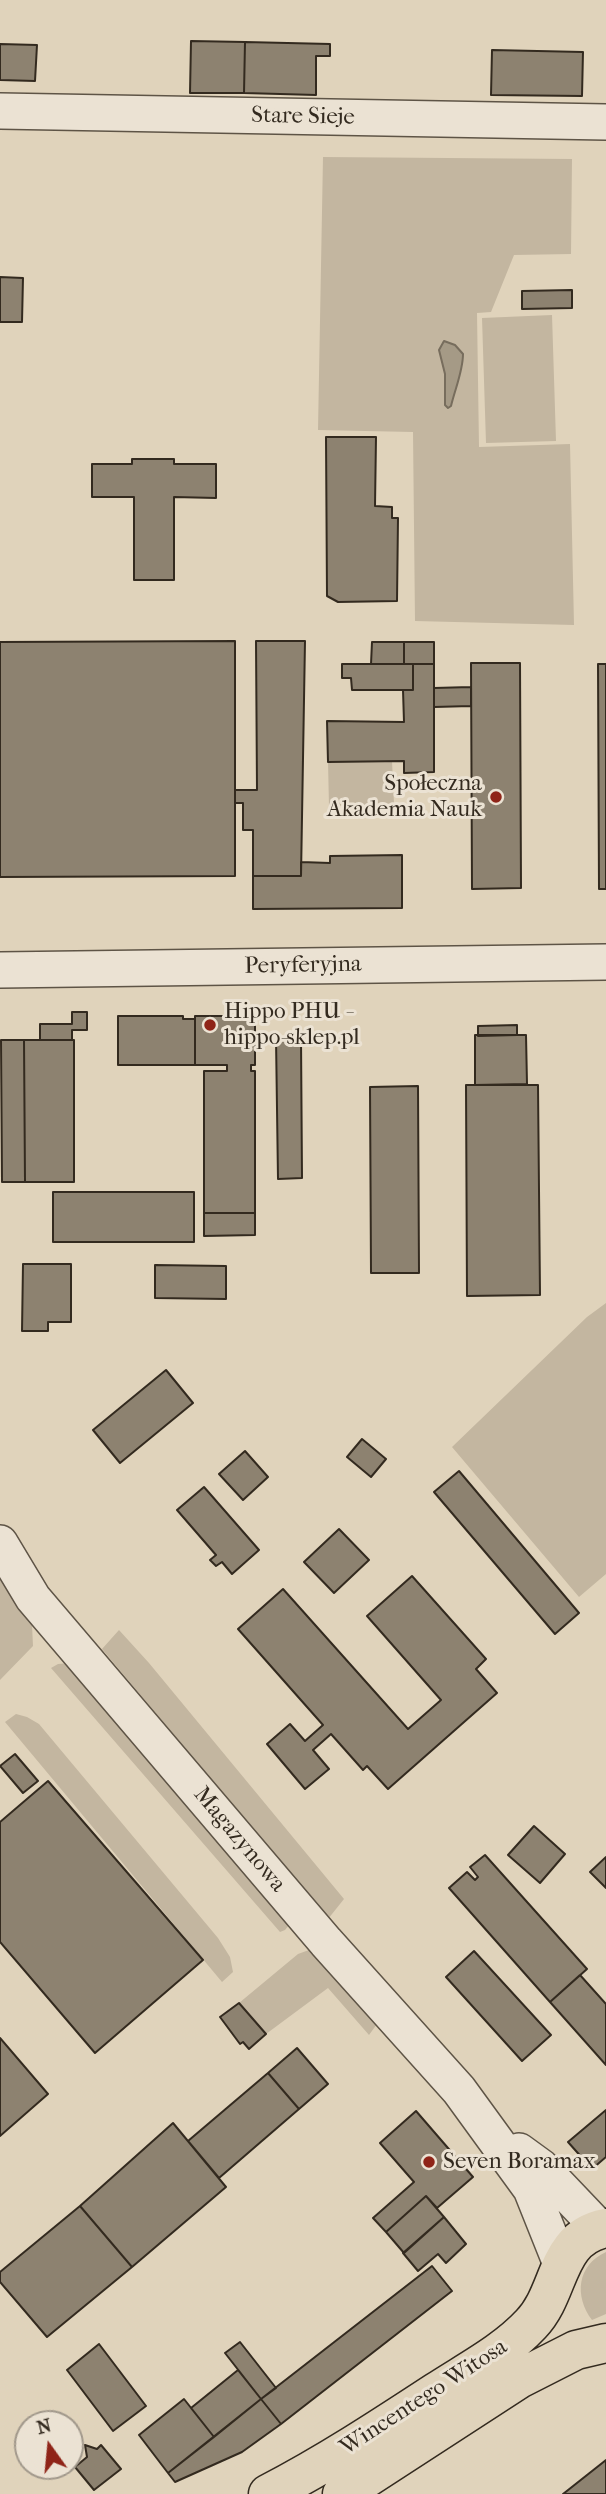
<!DOCTYPE html>
<html>
<head>
<meta charset="utf-8">
<style>
  body { margin:0 }
  #map { position:relative; width:606px; height:2494px; overflow:hidden; background:#e0d3bb; font-family:"IM FELL French Canon",serif }
  canvas { display:block }
  .north { position:absolute; left:14px; top:2410px; width:70px; height:70px; box-sizing:border-box; background:#ebe2d3; border:2px solid #a1988b; border-radius:50%; rotate:345deg; font-size:19px; font-weight:700; line-height:28px; text-align:center; color:#332a1f }
  .north::after { content:''; display:block; margin:auto; width:24px; height:32px; background:#8f2418; clip-path:polygon(50% 0,100% 100%,50% 72%,0 100%) }
</style>
</head>
<body>
<div id="map">
<canvas width="606" height="2494"></canvas>
<div class="north">N</div>
</div>
<script>
const c = document.querySelector('canvas').getContext('2d');
c.lineJoin = 'round';
function fill(path, color) {
  c.fillStyle = color;
  c.fill(path, 'evenodd');
}
function strokePath(path, color, width, dash) {
  c.strokeStyle = color;
  c.lineWidth = width;
  c.lineCap = dash ? 'butt' : 'round';
  c.setLineDash(dash || []);
  c.stroke(path);
}
function drawText(font, color, halo, rows, align = 'center') {
  c.font = font + ' "IM FELL French Canon",serif';
  c.lineWidth = 6;
  c.setLineDash([]);
  c.textBaseline = 'middle';
  c.strokeStyle = halo;
  c.fillStyle = color;
  for (const [text, x, y, turn = 0] of rows) {
    c.save();
    c.translate(x, y);
    c.rotate((+turn || 0) * Math.PI / 180);
    c.textAlign = isNaN(turn) ? turn : align;
    if (halo) c.strokeText(text, 0, 0);
    c.fillText(text, 0, 0);
    c.restore();
  }
}
const green = new Path2D(`
  M 323,157 L 572,159 L 571,254 L 514,255 L 491,312 L 477,313 L 479,447 L 570,444 L 574,625 L 415,621 L 413,432 L 318,430 Z
  M 552,315 L 556,441 L 486,443 L 482,318 Z
  M 392,761 L 394,804 L 329,806 L 328,762 Z
  M 606,1303 L 606,1574 L 579,1597 L 452,1447 L 587,1317 Z
  M 0,1576 L 32,1625 L 33,1646 L 0,1680 Z
  M 119,1630 L 149,1663 L 344,1899 L 328,1919 L 102,1649 Z
  M 70,1663 L 290,1924 L 285,1930 L 280,1932 L 51,1668 L 58,1664 Z
  M 16,1714 L 27,1717 L 39,1724 L 218,1938 L 230,1957 L 233,1972 L 222,1982 L 5,1722 Z
  M 309,1950 L 322,1957 L 377,2024 L 369,2035 L 328,1988 L 266,2034 L 239,2003 L 298,1954 Z
  M 606,2252 L 606,2314 L 592,2320 C 574,2296 577,2265 606,2252 Z`);
const water = new Path2D(`
  M 444,341 L 455,345 L 463,354 C 463,371 455,389 451,406 L 448,408 L 445,405 L 445,374 L 439,350 Z`);
const building = new Path2D(`
  M 191,41 L 245,42 L 244,93 L 190,93 Z
  M 245,42 L 330,44 L 330,56 L 316,56 L 316,95 L 244,93 Z
  M 0,44 L 37,45 L 35,81 L 0,80 Z
  M 492,50 L 583,52 L 582,96 L 491,95 Z
  M 0,277 L 23,278 L 22,322 L 0,322 Z
  M 572,290 L 572,308 L 522,309 L 522,291 Z
  M 326,437 L 376,437 L 375,506 L 392,507 L 392,518 L 398,518 L 397,601 L 338,602 L 327,596 Z
  M 132,459 L 174,459 L 174,464 L 216,464 L 216,498 L 174,497 L 174,580 L 134,580 L 134,497 L 92,497 L 92,464 L 132,464 Z
  M 235,641 L 235,876 L 0,877 L 0,642 Z
  M 256,641 L 305,641 L 301,876 L 253,876 L 253,830 L 243,830 L 243,803 L 235,803 L 235,790 L 257,790 Z
  M 372,642 L 404,642 L 404,664 L 371,664 Z
  M 404,642 L 434,642 L 434,664 L 404,664 Z
  M 471,663 L 520,663 L 521,888 L 472,889 Z
  M 342,664 L 413,664 L 413,690 L 352,690 L 351,678 L 342,678 Z
  M 413,664 L 434,664 L 434,772 L 404,773 L 404,761 L 328,762 L 327,721 L 404,722 L 403,690 L 413,690 Z
  M 598,664 L 606,664 L 606,889 L 599,889 Z
  M 471,687 L 471,706 L 434,707 L 434,688 Z
  M 402,855 L 402,908 L 253,909 L 253,876 L 301,876 L 301,862 L 330,863 L 330,856 Z
  M 72,1012 L 87,1012 L 87,1030 L 72,1030 L 72,1040 L 40,1040 L 40,1024 L 72,1024 Z
  M 118,1016 L 183,1016 L 183,1019 L 195,1019 L 195,1065 L 118,1065 Z
  M 195,1016 L 255,1016 L 255,1065 L 251,1065 L 251,1071 L 255,1071 L 255,1213 L 204,1213 L 204,1071 L 227,1071 L 227,1065 L 195,1065 Z
  M 517,1025 L 517,1035 L 478,1036 L 478,1026 Z
  M 475,1035 L 526,1035 L 527,1084 L 475,1085 Z
  M 276,1038 L 301,1038 L 302,1178 L 278,1179 Z
  M 1,1040 L 24,1040 L 25,1182 L 2,1182 Z
  M 24,1040 L 74,1040 L 74,1182 L 25,1182 Z
  M 466,1085 L 538,1085 L 540,1295 L 467,1296 Z
  M 418,1086 L 419,1273 L 371,1273 L 370,1087 Z
  M 53,1192 L 194,1192 L 194,1242 L 53,1242 Z
  M 204,1213 L 255,1213 L 255,1235 L 204,1236 Z
  M 23,1264 L 71,1264 L 71,1322 L 48,1322 L 48,1331 L 22,1331 Z
  M 155,1265 L 226,1266 L 226,1299 L 155,1298 Z
  M 166,1370 L 193,1403 L 120,1463 L 93,1430 Z
  M 362,1439 L 386,1459 L 371,1477 L 347,1457 Z
  M 245,1451 L 268,1477 L 243,1500 L 219,1474 Z
  M 459,1471 L 579,1613 L 555,1634 L 434,1492 Z
  M 204,1487 L 259,1550 L 232,1574 L 222,1562 L 216,1566 L 210,1560 L 216,1555 L 177,1510 Z
  M 339,1529 L 369,1560 L 334,1593 L 304,1562 Z
  M 412,1576 L 486,1659 L 476,1669 L 497,1693 L 388,1789 L 367,1766 L 363,1770 L 331,1734 L 313,1750 L 329,1769 L 305,1789 L 267,1744 L 290,1724 L 305,1741 L 323,1725 L 238,1629 L 283,1589 L 408,1729 L 441,1700 L 367,1616 Z
  M 15,1754 L 38,1781 L 23,1793 L 0,1766 Z
  M 48,1781 L 203,1960 L 95,2053 L 0,1942 L 0,1822 Z
  M 534,1826 L 565,1854 L 540,1883 L 508,1855 Z
  M 485,1855 L 587,1969 L 550,2002 L 449,1888 L 467,1872 L 475,1880 L 478,1877 L 470,1867 Z
  M 606,1857 L 606,1888 L 590,1872 Z
  M 474,1951 L 551,2035 L 522,2061 L 446,1977 Z
  M 580,1975 L 606,2004 L 606,2065 L 550,2002 Z
  M 239,2003 L 266,2034 L 249,2049 L 243,2042 L 240,2044 L 220,2017 Z
  M 0,2038 L 48,2094 L 0,2136 Z
  M 297,2048 L 328,2084 L 299,2109 L 268,2073 Z
  M 268,2073 L 299,2109 L 219,2178 L 188,2141 Z
  M 606,2110 L 606,2157 L 592,2169 L 568,2142 Z
  M 416,2111 L 473,2177 L 437,2208 L 426,2196 L 386,2232 L 373,2218 L 414,2182 L 380,2143 Z
  M 173,2123 L 226,2187 L 132,2267 L 80,2206 Z
  M 426,2196 L 444,2217 L 404,2253 L 386,2232 Z
  M 80,2206 L 132,2267 L 47,2337 L 0,2282 L 0,2272 Z
  M 444,2217 L 466,2244 L 446,2263 L 438,2254 L 418,2271 L 403,2253 Z
  M 432,2266 L 452,2291 L 281,2424 L 261,2399 Z
  M 240,2342 L 276,2388 L 261,2399 L 225,2353 Z
  M 99,2344 L 146,2406 L 113,2431 L 67,2370 Z
  M 238,2370 L 261,2399 L 214,2437 L 191,2408 Z
  M 184,2399 L 214,2437 L 168,2473 L 139,2435 Z
  M 261,2399 L 281,2424 L 242,2452 L 175,2482 L 168,2473 Z
  M 85,2445 L 97,2449 L 101,2445 L 121,2469 L 94,2490 L 75,2467 L 87,2457 Z
  M 606,2460 L 606,2494 L 563,2494 Z`);
const minor = new Path2D(`
  M 0,111 L 606,122
  M 0,970 L 606,962
  M 0,1543 L 33,1598 L 326,1942 L 459,2090 L 531,2189 L 561,2264
  M 519,2151 L 541,2167 L 600,2229`);
const major = new Path2D(`
  M 268,2494 C 326,2464 381,2428 436,2392 C 468,2371 505,2352 531,2324 C 562,2292 554,2238 606,2228
  M 342,2494 L 519,2379 L 576,2350 L 606,2343`);
const markers = [
  [496,797,7,"#8f2418"],
  [210,1025,7,"#8f2418"],
  [429,2162,7,"#8f2418"]
];
const streetNames = [
  ["Stare Sieje",303,117,1],
  ["Peryferyjna",303,966,-1],
  ["Magazynowa",239,1840,50],
  ["Wincentego Witosa",424,2398,-33]
];
const poiNames = [
  ["Społeczna",482,784,"right"],
  ["Akademia Nauk",482,810,"right"],
  ["Hippo PHU -",224,1012],
  ["hippo-sklep.pl",224,1038],
  ["Seven Boramax",443,2162]
];
fill(green, '#c3b6a0');
fill(water, '#a59a86');
strokePath(water, '#776d5d', 2);
fill(building, '#8d8270');
strokePath(building, '#332a1f', 2);
strokePath(minor, '#5e5446', 38);
strokePath(major, '#332a1f', 41);
strokePath(minor, '#ebe2d3', 35);
strokePath(major, '#e0d3bb', 38);
for (const [x, y, r, color] of markers) {
  const dot = new Path2D();
  dot.arc(x, y, r, 0, 2 * Math.PI);
  c.fillStyle = color;
  c.fill(dot);
  strokePath(dot, '#ebe2d3', 2.5);
}
drawText('23px', '#332a1f', '#ebe2d3', streetNames);
drawText('23px', '#332a1f', '#ebe2d3', poiNames, 'left');
</script>
</body>
</html>
